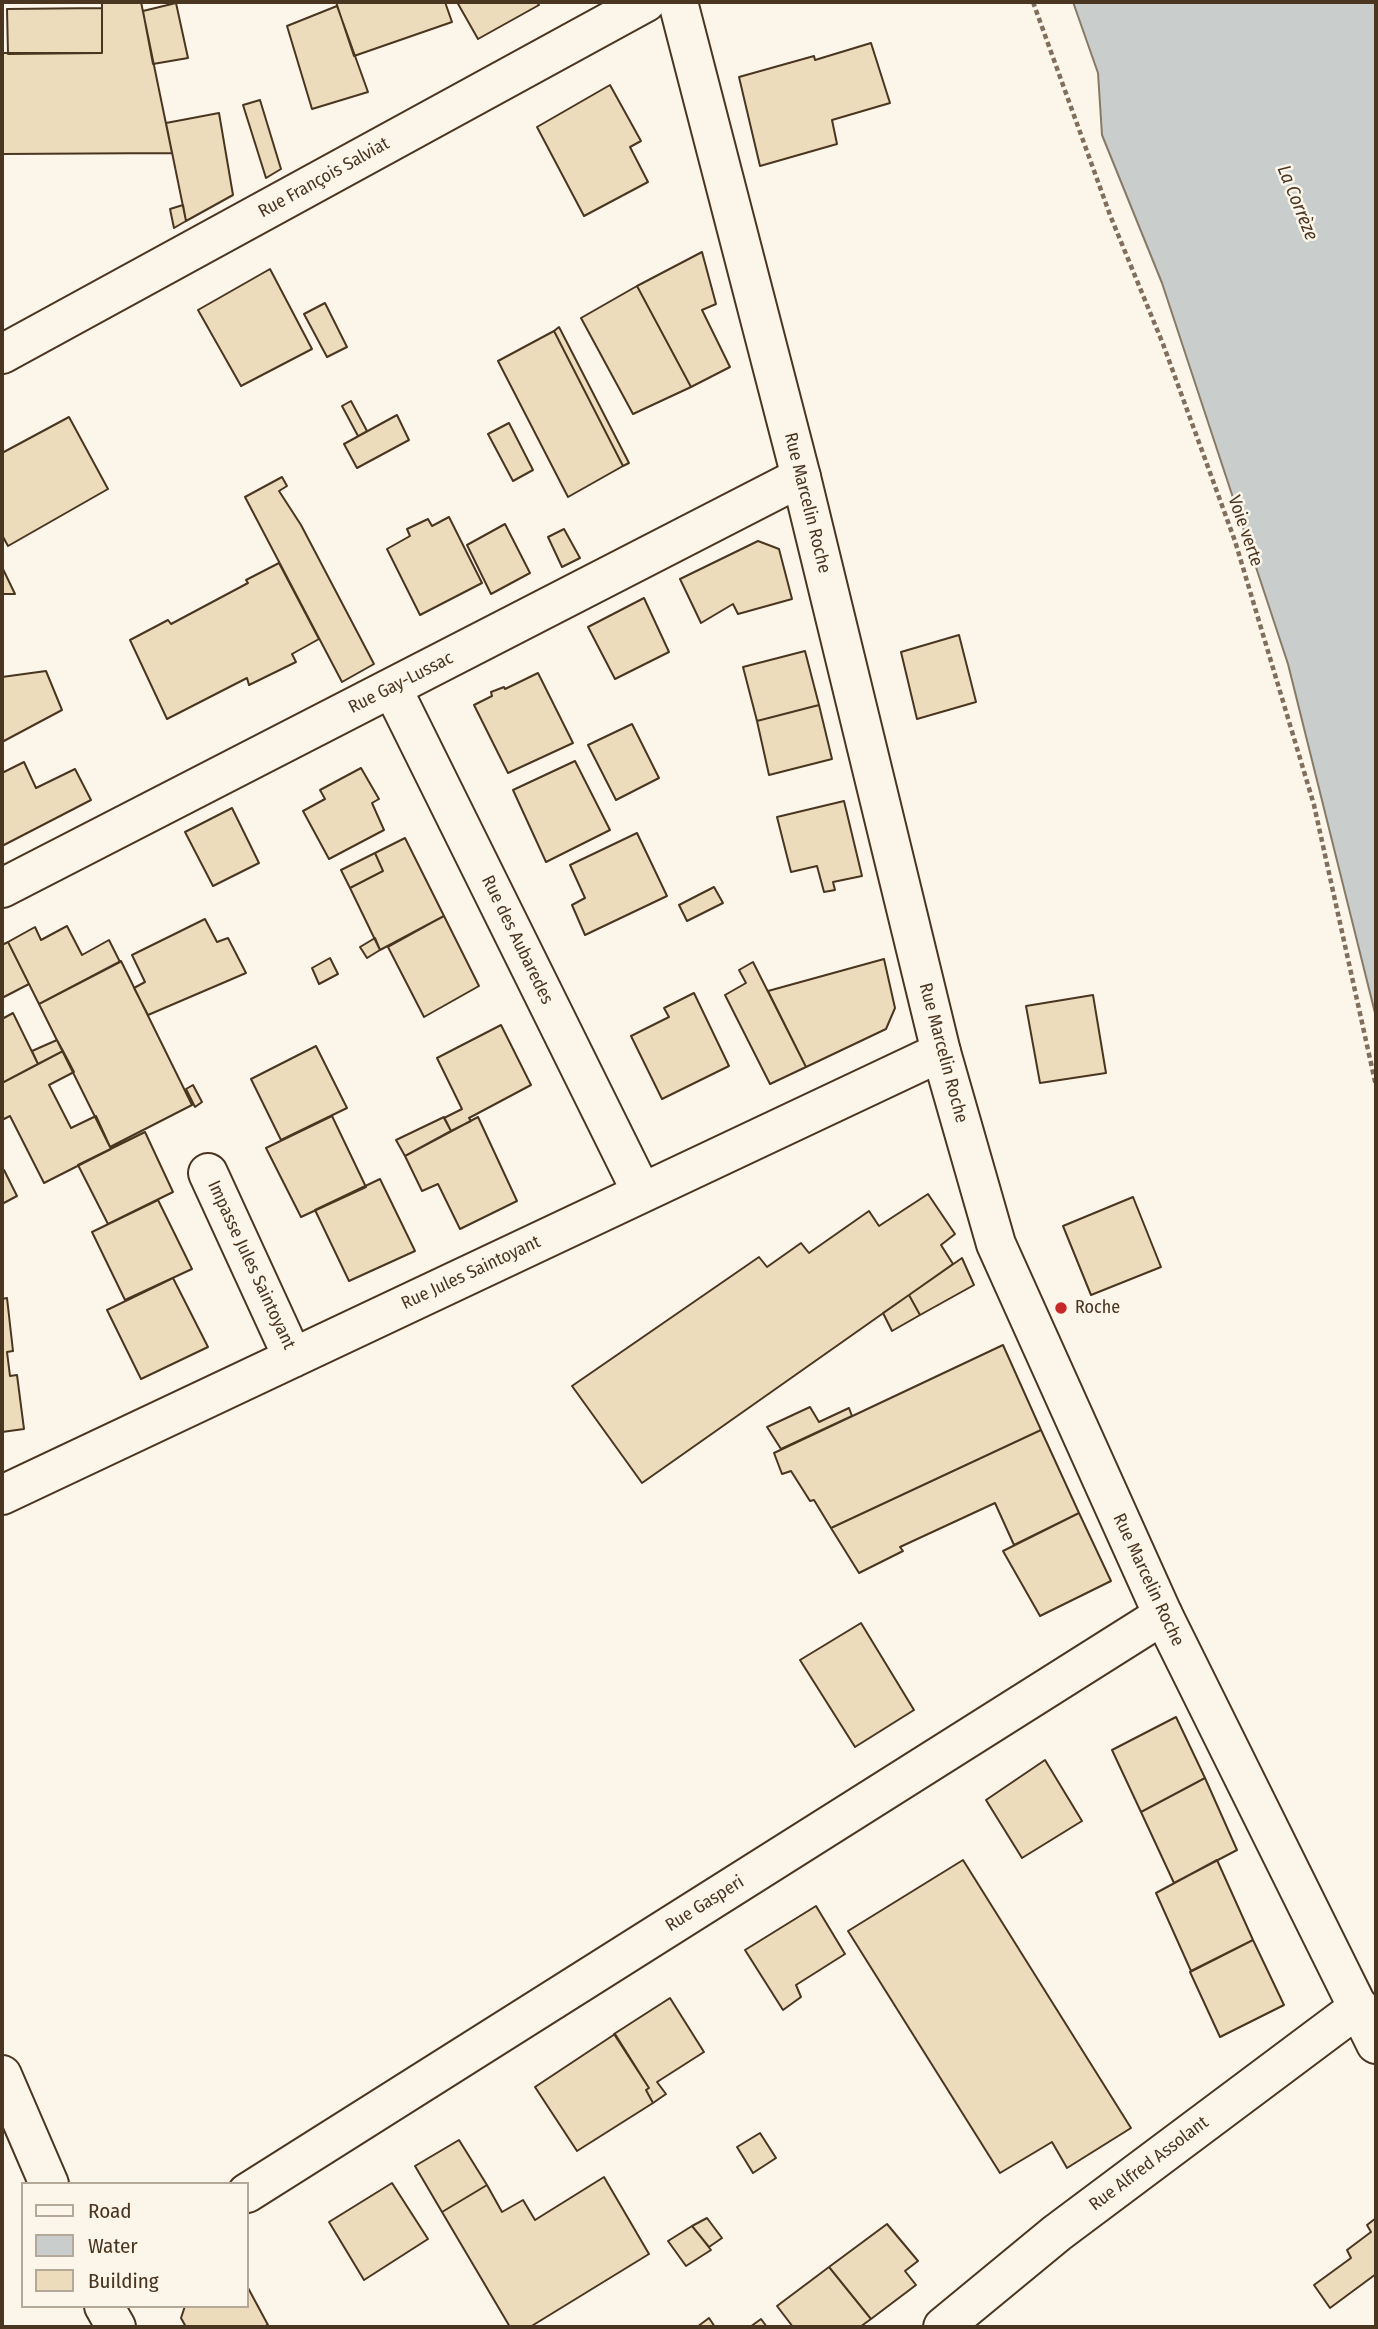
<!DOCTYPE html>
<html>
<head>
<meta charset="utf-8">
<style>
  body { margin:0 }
  #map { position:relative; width:1378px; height:2329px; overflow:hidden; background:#fbf6e9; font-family:"Fira Sans Condensed",sans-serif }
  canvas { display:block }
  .frame { position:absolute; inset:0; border:4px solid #4a3520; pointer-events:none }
  .legend { position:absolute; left:21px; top:2182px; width:228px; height:126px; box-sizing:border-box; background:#fbf6e9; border:2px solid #b4a999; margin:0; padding:9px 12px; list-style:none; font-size:21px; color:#4a3520 }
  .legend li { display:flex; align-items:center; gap:14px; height:35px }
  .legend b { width:35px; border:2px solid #b4a999 }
</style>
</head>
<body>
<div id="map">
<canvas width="1378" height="2329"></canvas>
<div class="frame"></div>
<ul class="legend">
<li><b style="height:9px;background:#fbf6e9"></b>Road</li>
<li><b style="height:19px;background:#c9cecd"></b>Water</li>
<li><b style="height:19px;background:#ecdcbc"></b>Building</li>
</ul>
</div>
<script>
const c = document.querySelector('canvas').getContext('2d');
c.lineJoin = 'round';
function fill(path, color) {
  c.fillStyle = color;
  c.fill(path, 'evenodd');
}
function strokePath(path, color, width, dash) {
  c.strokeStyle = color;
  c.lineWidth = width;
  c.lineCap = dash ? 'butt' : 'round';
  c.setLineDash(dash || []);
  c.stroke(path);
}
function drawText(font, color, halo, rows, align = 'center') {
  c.font = font + ' "Fira Sans Condensed",sans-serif';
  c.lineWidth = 5;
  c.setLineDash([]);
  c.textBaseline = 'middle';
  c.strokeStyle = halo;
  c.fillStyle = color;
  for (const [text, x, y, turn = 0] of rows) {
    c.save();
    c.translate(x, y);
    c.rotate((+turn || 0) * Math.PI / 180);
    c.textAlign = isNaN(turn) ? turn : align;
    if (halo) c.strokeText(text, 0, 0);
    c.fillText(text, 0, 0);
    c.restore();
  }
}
const water = new Path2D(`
  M 1073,2 L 1376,2 L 1376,1017 L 1288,664 L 1162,283 L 1102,135 L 1098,73 Z`);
const building = new Path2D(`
  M 102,2 L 141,2 L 172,153 L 2,154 L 2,53 L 102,53 Z
  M 336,2 L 445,2 L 452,22 L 354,56 Z
  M 457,2 L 537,2 L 539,5 L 478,39 Z
  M 176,3 L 188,58 L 153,64 L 143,11 Z
  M 337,6 L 368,92 L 312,109 L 287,26 Z
  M 102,8 L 102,53 L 8,54 L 7,9 Z
  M 871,43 L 890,103 L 832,120 L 837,144 L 760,166 L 739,77 L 814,56 L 815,60 Z
  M 610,85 L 641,141 L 630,147 L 648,182 L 584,216 L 537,127 Z
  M 260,100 L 281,169 L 266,178 L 243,105 Z
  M 219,113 L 233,195 L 186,221 L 166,123 Z
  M 183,205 L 186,221 L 174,228 L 170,209 Z
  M 702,252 L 716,304 L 702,310 L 730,367 L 691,387 L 637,286 Z
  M 270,269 L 312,349 L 241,386 L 198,310 Z
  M 637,286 L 691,387 L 633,414 L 581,318 Z
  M 325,303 L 347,347 L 327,357 L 304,314 Z
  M 559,327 L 629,463 L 623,466 L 554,331 Z
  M 554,331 L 623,466 L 568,497 L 498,361 Z
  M 351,401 L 367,431 L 358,436 L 342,406 Z
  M 397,415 L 409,440 L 357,468 L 344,444 Z
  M 69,417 L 108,489 L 8,546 L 2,535 L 2,453 Z
  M 509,423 L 533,470 L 513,481 L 488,434 Z
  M 282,477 L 287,486 L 279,491 L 301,525 L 374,664 L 342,682 L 245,497 Z
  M 449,517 L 482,583 L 420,615 L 387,549 L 410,536 L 407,529 L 428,519 L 432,526 Z
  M 505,524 L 530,573 L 491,594 L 467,545 Z
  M 564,529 L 580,558 L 562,567 L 548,537 Z
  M 758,541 L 779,549 L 792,599 L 738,614 L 733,604 L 701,623 L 680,579 Z
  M 279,563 L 319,639 L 292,654 L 296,662 L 249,685 L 247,678 L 167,719 L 130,640 L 168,620 L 171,624 L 248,583 L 246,580 Z
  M 2,567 L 15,594 L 2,594 Z
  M 644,598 L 669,652 L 615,679 L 588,627 Z
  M 959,635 L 976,702 L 917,719 L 901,652 Z
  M 805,651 L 819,705 L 757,721 L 743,667 Z
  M 46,671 L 62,710 L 2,742 L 2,677 Z
  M 538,673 L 573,743 L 508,773 L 474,705 L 492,696 L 491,692 L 504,687 L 505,689 Z
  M 819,705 L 832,759 L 769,775 L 757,721 Z
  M 632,724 L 659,778 L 616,800 L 588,745 Z
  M 575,761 L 610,830 L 546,862 L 513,790 Z
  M 24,762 L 36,788 L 75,769 L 91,800 L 2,846 L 2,773 Z
  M 361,768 L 379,799 L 372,803 L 384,830 L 329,859 L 303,811 L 325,799 L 320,790 Z
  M 844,801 L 862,876 L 833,882 L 835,890 L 824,892 L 817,866 L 791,872 L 777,817 Z
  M 232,808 L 259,863 L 213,886 L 185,832 Z
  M 637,833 L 667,896 L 585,935 L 572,905 L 585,898 L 570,865 Z
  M 405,838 L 444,916 L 380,950 L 350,888 L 383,871 L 375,853 Z
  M 375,853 L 383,871 L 350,888 L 341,870 Z
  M 714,887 L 723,903 L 687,921 L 679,905 Z
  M 444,916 L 479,986 L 424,1017 L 388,947 Z
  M 205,919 L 217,942 L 228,938 L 246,973 L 148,1015 L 134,988 L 145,982 L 132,955 Z
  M 67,926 L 82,955 L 109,940 L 120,962 L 39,1004 L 8,942 L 35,927 L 41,940 Z
  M 375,938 L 380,950 L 367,958 L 360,947 Z
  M 8,942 L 29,984 L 2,998 L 2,945 Z
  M 330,958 L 338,974 L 319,984 L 312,968 Z
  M 884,959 L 895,1008 L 886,1029 L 806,1067 L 768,991 Z
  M 121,961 L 192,1105 L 110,1147 L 39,1004 Z
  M 753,962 L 806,1067 L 770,1084 L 725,995 L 746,983 L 739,970 Z
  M 694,993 L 729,1066 L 662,1099 L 631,1036 L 669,1017 L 664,1008 Z
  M 1093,995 L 1106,1073 L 1040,1083 L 1026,1006 Z
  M 13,1013 L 38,1064 L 2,1083 L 2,1019 Z
  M 501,1025 L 531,1085 L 469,1118 L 471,1121 L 451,1131 L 444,1118 L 462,1109 L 437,1058 Z
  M 57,1040 L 63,1051 L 38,1064 L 32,1051 Z
  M 316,1046 L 347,1108 L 281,1140 L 251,1079 Z
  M 63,1051 L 74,1072 L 49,1085 L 71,1128 L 96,1116 L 111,1149 L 44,1183 L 10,1116 L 2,1120 L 2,1083 Z
  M 193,1085 L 202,1102 L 195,1107 L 186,1089 Z
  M 332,1116 L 366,1187 L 301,1217 L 266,1148 Z
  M 444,1117 L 451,1131 L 405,1156 L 396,1140 Z
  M 478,1117 L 517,1201 L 460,1229 L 438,1184 L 422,1191 L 405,1156 Z
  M 145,1132 L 173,1192 L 108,1224 L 78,1165 Z
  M 4,1170 L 17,1196 L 2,1204 L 2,1171 Z
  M 380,1179 L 415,1251 L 349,1281 L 315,1210 Z
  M 928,1194 L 955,1234 L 941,1245 L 953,1264 L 642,1483 L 572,1386 L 759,1257 L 767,1267 L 801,1243 L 809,1253 L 869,1211 L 879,1226 Z
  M 1133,1197 L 1161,1267 L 1091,1295 L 1063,1226 Z
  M 158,1200 L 192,1269 L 125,1300 L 92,1232 Z
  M 962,1258 L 974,1285 L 920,1315 L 909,1295 Z
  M 173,1278 L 208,1347 L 141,1379 L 107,1310 Z
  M 909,1295 L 920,1315 L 892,1331 L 883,1313 Z
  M 7,1298 L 13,1351 L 7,1352 L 10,1376 L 17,1375 L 24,1429 L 2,1432 L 2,1299 Z
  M 1003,1345 L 1041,1430 L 831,1528 L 814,1500 L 810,1501 L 791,1471 L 782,1474 L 774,1453 Z
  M 810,1407 L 819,1422 L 849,1408 L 852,1416 L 781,1449 L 767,1427 Z
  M 1041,1430 L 1079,1513 L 1014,1545 L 995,1503 L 900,1547 L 903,1551 L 859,1573 L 831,1528 Z
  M 1079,1513 L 1111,1581 L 1040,1616 L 1003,1551 Z
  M 861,1623 L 914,1710 L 855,1747 L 800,1660 Z
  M 1176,1717 L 1205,1778 L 1141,1812 L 1112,1750 Z
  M 1045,1760 L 1082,1821 L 1022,1858 L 986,1800 Z
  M 1205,1778 L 1237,1850 L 1174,1883 L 1141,1812 Z
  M 963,1860 L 1131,2128 L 1067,2168 L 1052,2142 L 1000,2173 L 848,1931 Z
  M 1217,1860 L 1253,1940 L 1191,1971 L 1156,1893 Z
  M 816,1906 L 845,1954 L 796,1985 L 801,1997 L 783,2010 L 745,1950 Z
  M 1253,1940 L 1284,2005 L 1220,2037 L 1190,1972 Z
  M 670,1998 L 704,2052 L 657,2082 L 666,2094 L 653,2103 L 646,2090 L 649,2088 L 614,2034 Z
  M 615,2034 L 649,2088 L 646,2090 L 653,2103 L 577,2151 L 535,2087 Z
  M 760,2133 L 776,2158 L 753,2173 L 737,2147 Z
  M 459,2140 L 487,2185 L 442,2212 L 415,2166 Z
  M 604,2177 L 649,2254 L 530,2327 L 510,2327 L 442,2212 L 487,2185 L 502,2212 L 523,2200 L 535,2220 Z
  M 392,2183 L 428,2239 L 364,2280 L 329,2222 Z
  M 707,2218 L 722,2238 L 709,2247 L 692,2226 Z
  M 1376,2218 L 1376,2274 L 1330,2308 L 1314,2285 L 1351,2258 L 1347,2250 L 1371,2232 L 1367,2225 Z
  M 887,2224 L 918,2261 L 905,2271 L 916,2285 L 871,2319 L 829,2267 Z
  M 692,2226 L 711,2250 L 686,2266 L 668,2241 Z
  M 829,2267 L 871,2319 L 860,2327 L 793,2327 L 777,2306 Z
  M 247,2286 L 268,2325 L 263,2327 L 186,2327 L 181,2318 L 185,2306 L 247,2306 Z
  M 709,2318 L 715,2327 L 697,2327 Z
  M 761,2319 L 767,2327 L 750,2327 Z`);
const path = new Path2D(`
  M 1033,2 L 1110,215 L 1163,344 L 1235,541 L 1314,805 L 1376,1086`);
const minor = new Path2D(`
  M 2,354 L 646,2
  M 392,688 L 642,1193
  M 2,888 L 801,477
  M 208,1173 L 293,1358
  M 2,1495 L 941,1052
  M 247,2193 L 1163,1615
  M 943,2327 L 1057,2233 L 1359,2007`);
const primary = new Path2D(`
  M 678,2 L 801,477 L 941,1052 L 996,1244 L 1163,1615 L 1376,2044
  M 2,2075 L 49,2184
  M 104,2306 L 116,2327`);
const markers = [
  [1061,1308,7,"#c62828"]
];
const streetNames = [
  ["Rue François Salviat",324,178,-29],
  ["Rue Marcelin Roche",807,503,76],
  ["Voie verte",1245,531,71],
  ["Rue Gay-Lussac",401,683,-27],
  ["Rue des Aubaredes",517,940,64],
  ["Rue Marcelin Roche",943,1053,75],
  ["Impasse Jules Saintoyant",251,1265,65],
  ["Rue Jules Saintoyant",471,1273,-25],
  ["Rue Marcelin Roche",1148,1580,65],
  ["Rue Gasperi",705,1904,-32],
  ["Rue Alfred Assolant",1149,2164,-37]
];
const poiNames = [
  ["Roche",1075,1308]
];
const waterNames = [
  ["La Corrèze",1297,203,68]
];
fill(water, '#c9cecd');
strokePath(water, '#887966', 2);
fill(building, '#ecdcbc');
strokePath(building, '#4a3520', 2);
strokePath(minor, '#4a3520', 42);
strokePath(primary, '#4a3520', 42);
strokePath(path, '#7f6f5c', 4.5, [5, 3.5]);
strokePath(minor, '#fbf6e9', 38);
strokePath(primary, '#fbf6e9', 38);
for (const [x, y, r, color] of markers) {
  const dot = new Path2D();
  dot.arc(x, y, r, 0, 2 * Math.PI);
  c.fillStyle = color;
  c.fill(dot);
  strokePath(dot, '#fbf6e9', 2.5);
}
drawText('18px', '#4a3520', '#fbf6e9', streetNames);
drawText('18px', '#4a3520', '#fbf6e9', poiNames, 'left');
drawText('italic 19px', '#4a3520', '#fbf6e9', waterNames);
</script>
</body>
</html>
